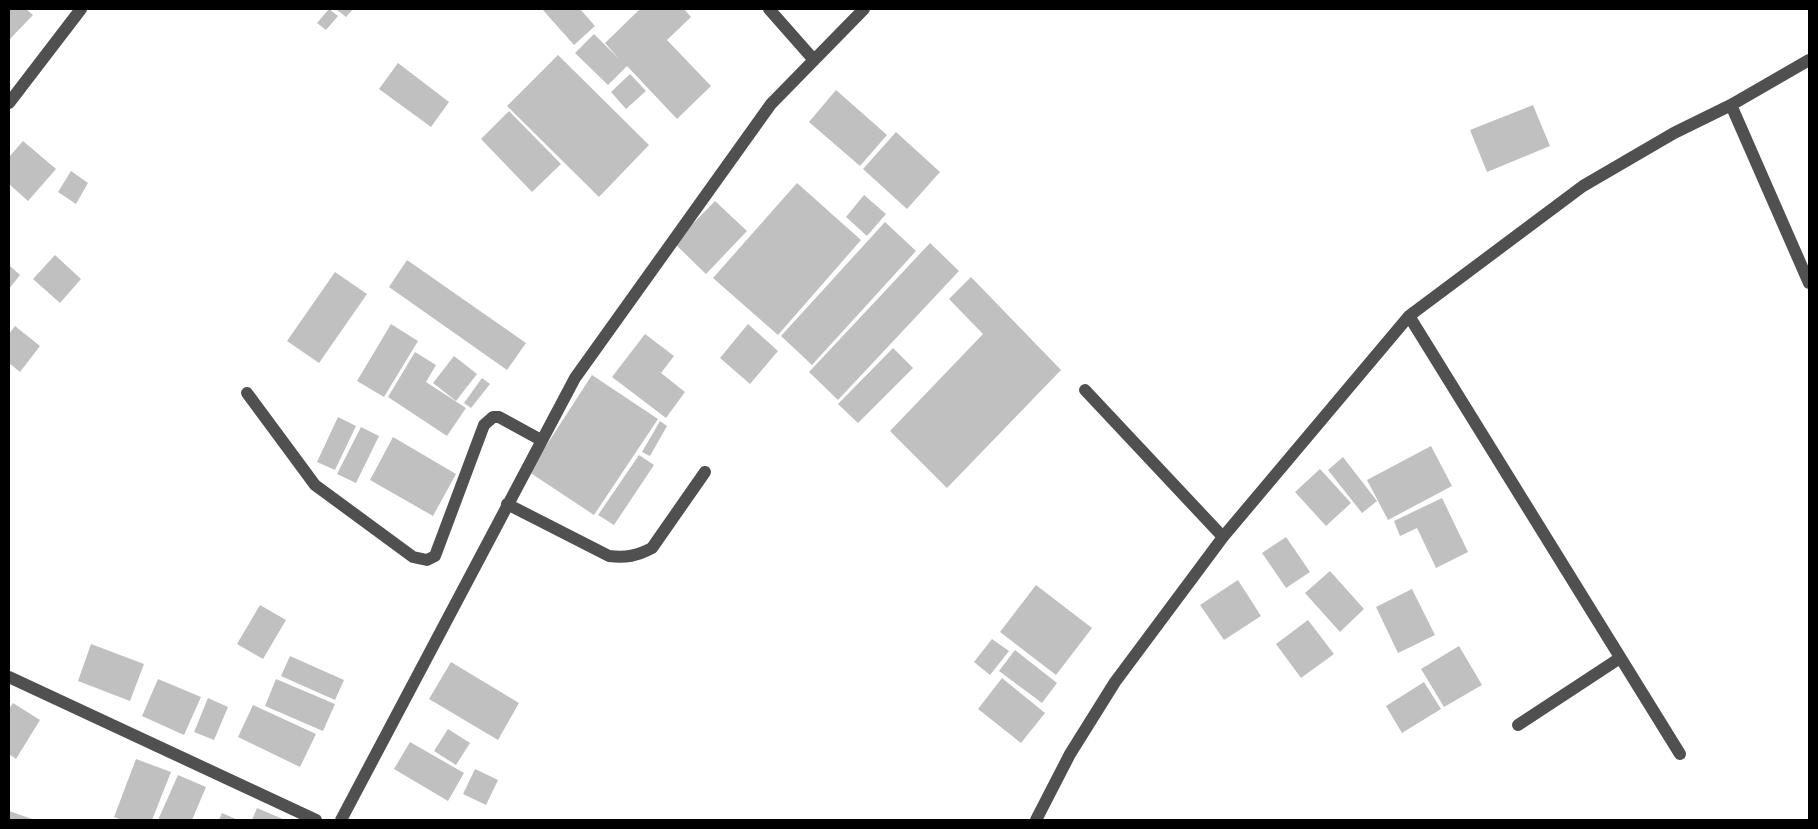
<!DOCTYPE html>
<html>
<head>
<meta charset="utf-8">
<style>
  body { margin:0 }
  #map { position:relative; width:1818px; height:829px; overflow:hidden; background:#fff; font-family:"DM Sans",sans-serif }
  canvas { display:block }
  .frame { position:absolute; inset:0; border:10px solid #000; pointer-events:none }
</style>
</head>
<body>
<div id="map">
<canvas width="1818" height="829"></canvas>
<div class="frame"></div>
</div>
<script>
const c = document.querySelector('canvas').getContext('2d');
c.lineJoin = 'round';
function fill(path, color) {
  c.fillStyle = color;
  c.fill(path, 'evenodd');
}
function strokePath(path, color, width, dash) {
  c.strokeStyle = color;
  c.lineWidth = width;
  c.lineCap = dash ? 'butt' : 'round';
  c.setLineDash(dash || []);
  c.stroke(path);
}
const building = new Path2D(`
  M 9,9 L 26,9 L 33,15 L 10,39 Z
  M 329,9 L 338,16 L 326,30 L 317,23 Z
  M 336,9 L 353,9 L 346,17 Z
  M 542,9 L 580,9 L 595,26 L 574,45 Z
  M 640,9 L 684,9 L 691,17 L 667,40 L 711,86 L 677,119 L 627,66 L 608,85 L 575,53 L 594,34 L 619,59 L 605,43 Z
  M 558,55 L 649,145 L 599,197 L 507,106 Z
  M 398,63 L 449,102 L 431,127 L 379,89 Z
  M 630,74 L 646,91 L 626,109 L 611,92 Z
  M 836,90 L 887,135 L 860,166 L 809,122 Z
  M 1533,105 L 1550,146 L 1487,172 L 1470,130 Z
  M 509,111 L 561,164 L 532,192 L 481,139 Z
  M 896,132 L 940,172 L 907,209 L 863,169 Z
  M 23,141 L 56,169 L 28,201 L 9,184 L 9,157 Z
  M 71,171 L 88,183 L 76,204 L 58,192 Z
  M 797,183 L 861,240 L 778,335 L 713,278 Z
  M 864,195 L 886,214 L 867,236 L 846,217 Z
  M 715,201 L 747,231 L 706,274 L 674,243 Z
  M 885,222 L 916,251 L 812,365 L 781,336 Z
  M 930,243 L 959,271 L 838,400 L 809,372 Z
  M 55,255 L 81,279 L 60,303 L 33,279 Z
  M 407,260 L 526,343 L 507,370 L 389,287 Z
  M 9,265 L 20,275 L 9,289 Z
  M 335,272 L 367,294 L 319,363 L 287,341 Z
  M 971,277 L 1061,370 L 947,488 L 890,431 L 983,334 L 949,299 Z
  M 391,324 L 418,341 L 384,397 L 357,381 Z
  M 748,324 L 778,351 L 750,384 L 720,358 Z
  M 15,326 L 40,346 L 20,372 L 9,363 L 9,334 Z
  M 645,334 L 674,356 L 661,373 L 685,392 L 666,418 L 612,377 Z
  M 893,348 L 913,368 L 858,423 L 838,404 Z
  M 415,352 L 436,365 L 426,382 L 466,408 L 447,436 L 388,397 Z
  M 454,356 L 477,374 L 456,401 L 433,383 Z
  M 592,375 L 658,419 L 594,515 L 529,472 Z
  M 482,378 L 490,384 L 471,408 L 464,403 Z
  M 338,417 L 356,426 L 335,470 L 317,462 Z
  M 660,421 L 667,426 L 650,456 L 642,452 Z
  M 361,427 L 379,436 L 356,483 L 337,474 Z
  M 393,437 L 456,474 L 433,516 L 370,480 Z
  M 1431,446 L 1452,486 L 1388,520 L 1367,480 Z
  M 639,455 L 654,465 L 614,525 L 598,515 Z
  M 1343,457 L 1377,501 L 1362,513 L 1328,470 Z
  M 1320,469 L 1351,503 L 1326,526 L 1295,492 Z
  M 1442,498 L 1468,552 L 1436,568 L 1417,528 L 1400,536 L 1394,521 Z
  M 1286,537 L 1310,572 L 1286,588 L 1262,553 Z
  M 1330,571 L 1364,609 L 1340,632 L 1305,593 Z
  M 1238,580 L 1261,616 L 1224,640 L 1200,605 Z
  M 1036,585 L 1092,628 L 1056,675 L 1000,632 Z
  M 1412,589 L 1435,635 L 1398,653 L 1376,607 Z
  M 260,605 L 286,620 L 263,659 L 237,644 Z
  M 1308,620 L 1334,654 L 1301,678 L 1276,644 Z
  M 992,639 L 1009,651 L 990,675 L 974,662 Z
  M 91,644 L 144,664 L 130,701 L 78,681 Z
  M 1459,646 L 1482,685 L 1444,707 L 1421,669 Z
  M 1015,650 L 1057,683 L 1042,703 L 999,671 Z
  M 290,656 L 344,680 L 335,700 L 281,676 Z
  M 451,662 L 519,703 L 498,740 L 429,699 Z
  M 1002,678 L 1045,713 L 1021,743 L 978,709 Z
  M 158,679 L 201,697 L 184,735 L 142,716 Z
  M 276,679 L 335,704 L 323,731 L 265,706 Z
  M 1424,682 L 1441,709 L 1402,733 L 1386,706 Z
  M 208,698 L 228,707 L 214,740 L 194,732 Z
  M 13,703 L 40,720 L 16,759 L 9,754 L 9,709 Z
  M 253,705 L 316,734 L 300,767 L 238,737 Z
  M 448,729 L 470,743 L 456,765 L 434,751 Z
  M 410,742 L 464,773 L 448,801 L 394,769 Z
  M 136,759 L 171,772 L 152,820 L 122,820 L 114,817 Z
  M 475,769 L 498,780 L 486,805 L 463,794 Z
  M 178,775 L 206,787 L 192,820 L 158,820 Z
  M 257,808 L 285,820 L 252,820 Z
  M 9,811 L 35,820 L 9,820 Z
  M 222,813 L 238,820 L 219,820 Z`);
const minor = new Path2D(`
  M 769,9 L 814,60
  M 9,103 L 81,9
  M 1731,105 L 1809,283
  M 1409,316 L 1680,754
  M 1085,390 L 1223,537
  M 247,393 L 315,485 L 413,557 L 427,560 L 435,556 L 484,425 L 493,417 L 499,417 L 541,440
  M 507,504 L 609,556 C 626,558 637,556 652,548 L 705,472
  M 9,677 L 316,820
  M 1518,725 L 1620,658
  M 341,820 L 575,378 L 771,104 L 864,9
  M 1036,820 L 1070,754 L 1115,682 L 1223,537 L 1409,316 L 1583,186 L 1674,133 L 1731,105 L 1809,60`);
fill(building, '#c0c0c0');
strokePath(minor, '#505050', 12);
</script>
</body>
</html>
